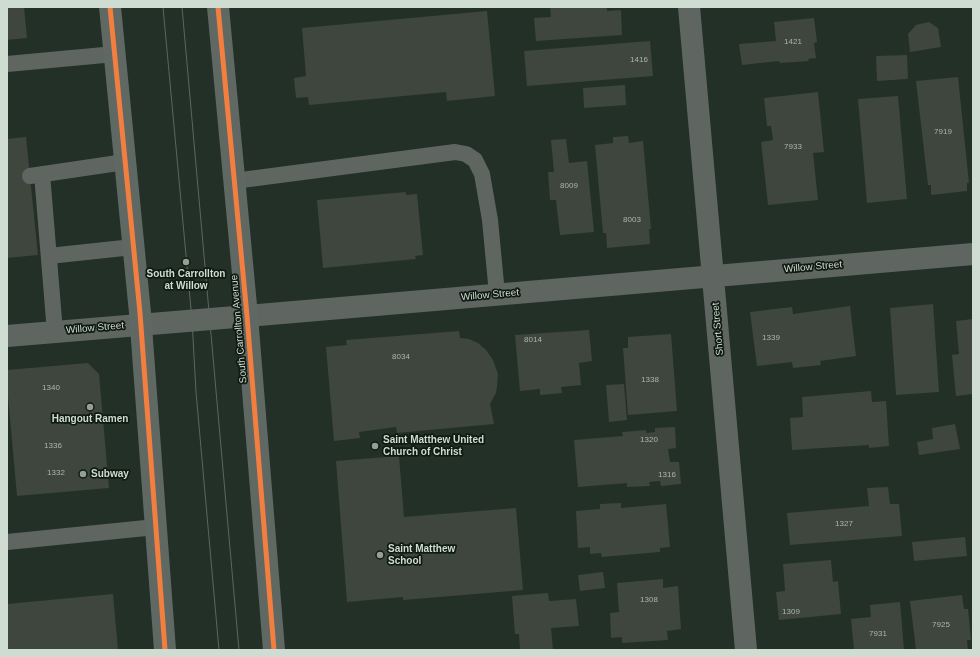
<!DOCTYPE html>
<html>
<head>
<meta charset="utf-8">
<style>
  body { margin:0 }
  #map { position:relative; width:980px; height:657px; overflow:hidden; background:#233027; font-family:Arial,sans-serif }
  canvas { display:block }
  .frame { position:absolute; inset:0; border:8px solid #cedcd1; pointer-events:none }
</style>
</head>
<body>
<div id="map">
<canvas width="980" height="657"></canvas>
<div class="frame"></div>
</div>
<script>
const c = document.querySelector('canvas').getContext('2d');
c.lineJoin = 'round';
function fill(path, color) {
  c.fillStyle = color;
  c.fill(path, 'evenodd');
}
function strokePath(path, color, width, dash) {
  c.strokeStyle = color;
  c.lineWidth = width;
  c.lineCap = dash ? 'butt' : 'round';
  c.setLineDash(dash || []);
  c.stroke(path);
}
function drawText(font, color, halo, rows, align = 'center') {
  c.font = font + ' Arial,sans-serif';
  c.lineWidth = 3.5;
  c.setLineDash([]);
  c.textBaseline = 'middle';
  c.strokeStyle = halo;
  c.fillStyle = color;
  for (const [text, x, y, turn = 0] of rows) {
    c.save();
    c.translate(x, y);
    c.rotate((+turn || 0) * Math.PI / 180);
    c.textAlign = isNaN(turn) ? turn : align;
    if (halo) c.strokeText(text, 0, 0);
    c.fillText(text, 0, 0);
    c.restore();
  }
}
const building = new Path2D(`
  M 7,7 L 24,7 L 27,38 L 7,40 Z
  M 550,7 L 607,7 L 607,11 L 621,10 L 622,35 L 536,41 L 534,18 L 551,17 Z
  M 487,11 L 495,96 L 447,101 L 446,92 L 309,105 L 308,97 L 296,98 L 294,78 L 306,76 L 302,28 Z
  M 814,18 L 817,42 L 814,43 L 816,58 L 808,59 L 809,61 L 780,63 L 779,61 L 742,65 L 739,44 L 776,41 L 774,22 Z
  M 929,22 L 938,28 L 941,47 L 910,52 L 908,34 L 916,25 Z
  M 650,41 L 653,76 L 527,86 L 524,51 Z
  M 907,55 L 908,79 L 877,81 L 876,56 Z
  M 958,77 L 969,183 L 967,183 L 967,191 L 931,195 L 931,185 L 928,185 L 916,81 Z
  M 625,85 L 626,105 L 584,108 L 583,88 Z
  M 818,92 L 824,152 L 813,153 L 818,200 L 768,205 L 761,142 L 773,140 L 771,126 L 767,126 L 764,98 Z
  M 898,96 L 907,199 L 867,203 L 858,99 Z
  M 628,136 L 629,143 L 643,141 L 651,229 L 649,229 L 650,244 L 607,248 L 606,233 L 603,233 L 595,145 L 613,143 L 613,137 Z
  M 26,137 L 38,255 L 7,258 L 7,139 Z
  M 566,139 L 569,163 L 587,161 L 594,232 L 560,235 L 556,200 L 550,200 L 548,172 L 554,172 L 551,140 Z
  M 406,192 L 406,195 L 417,194 L 423,255 L 415,256 L 416,259 L 323,268 L 317,200 Z
  M 933,304 L 939,392 L 896,395 L 890,308 Z
  M 850,306 L 856,356 L 820,361 L 821,365 L 793,368 L 792,362 L 757,366 L 750,312 L 792,307 L 793,314 Z
  M 973,319 L 973,394 L 956,396 L 952,355 L 959,354 L 956,321 Z
  M 589,330 L 592,361 L 579,363 L 581,385 L 561,387 L 562,393 L 540,395 L 540,389 L 520,391 L 515,335 Z
  M 459,331 L 460,338 L 469,339 L 478,343 L 486,350 L 493,360 L 498,374 L 497,386 L 496,393 L 490,404 L 494,424 L 397,433 L 396,427 L 359,432 L 360,438 L 334,441 L 326,347 L 347,345 L 346,340 Z
  M 671,334 L 677,411 L 628,415 L 623,348 L 628,348 L 628,337 Z
  M 88,363 L 99,374 L 109,488 L 17,496 L 7,386 L 7,370 Z
  M 624,384 L 627,420 L 609,422 L 606,385 Z
  M 871,391 L 872,402 L 886,401 L 889,446 L 869,448 L 869,445 L 792,450 L 790,418 L 803,417 L 802,397 Z
  M 955,424 L 960,449 L 919,455 L 917,442 L 933,439 L 932,428 Z
  M 675,427 L 676,448 L 668,449 L 670,462 L 679,462 L 681,484 L 661,486 L 660,481 L 649,482 L 650,486 L 627,487 L 627,483 L 578,487 L 574,440 L 623,436 L 622,432 L 646,430 L 646,433 L 655,432 L 655,428 Z
  M 399,456 L 404,517 L 516,508 L 523,590 L 403,600 L 403,597 L 347,602 L 336,461 Z
  M 888,487 L 890,504 L 899,504 L 902,536 L 790,545 L 787,513 L 869,506 L 867,488 Z
  M 621,503 L 621,508 L 666,504 L 670,547 L 660,548 L 660,552 L 602,557 L 601,553 L 590,554 L 590,547 L 578,548 L 576,511 L 600,509 L 600,504 Z
  M 965,537 L 967,556 L 914,561 L 912,542 Z
  M 831,560 L 833,582 L 838,581 L 841,614 L 779,620 L 776,592 L 785,591 L 783,564 Z
  M 603,572 L 605,588 L 580,591 L 578,575 Z
  M 663,579 L 663,588 L 678,586 L 681,629 L 667,631 L 668,640 L 622,643 L 622,637 L 611,638 L 610,613 L 619,612 L 617,583 Z
  M 548,593 L 549,601 L 576,599 L 579,626 L 551,628 L 553,650 L 520,650 L 519,634 L 515,634 L 512,596 Z
  M 113,594 L 118,650 L 8,650 L 7,637 L 7,604 Z
  M 962,595 L 964,609 L 968,609 L 971,640 L 967,640 L 968,650 L 916,650 L 910,601 Z
  M 900,602 L 904,650 L 854,650 L 851,619 L 871,617 L 870,605 Z`);
const lane = new Path2D(`
  M 7,64 L 115,54
  M 42,174 L 55,332
  M 30,176 L 125,162
  M 234,181 L 455,152 L 466,154 L 475,160 L 482,174 L 490,220 L 497,294
  M 49,256 L 133,247
  M 7,542 L 156,527`);
const street = new Path2D(`
  M 689,7 L 746,650
  M 7,336 L 247,316 L 973,254`);
const secondary = new Path2D(`
  M 110,7 L 140,313 L 165,650
  M 218,7 L 247,316 L 274,650`);
const tram = new Path2D(`
  M 163,7 L 192,320 L 196,392 L 219,650
  M 182,7 L 239,650`);
const cycleway = new Path2D(`
  M 110,7 L 140,313 L 165,650
  M 218,7 L 247,316 L 274,650`);
const markers = [
  [186,262,4,"#92a096"],
  [90,407,4,"#92a096"],
  [375,446,4,"#92a096"],
  [83,474,4,"#92a096"],
  [380,555,4,"#92a096"]
];
const numberNames = [
  ["1421",793,42],
  ["1416",639,60],
  ["7919",943,132],
  ["7933",793,147],
  ["8009",569,186],
  ["8003",632,220],
  ["1339",771,338],
  ["8014",533,340],
  ["8034",401,357],
  ["1338",650,380],
  ["1340",51,388],
  ["1320",649,440],
  ["1336",53,446],
  ["1332",56,473],
  ["1316",667,475],
  ["1327",844,524],
  ["1308",649,600],
  ["1309",791,612],
  ["7925",941,625],
  ["7931",878,634]
];
const streetNames = [
  ["Willow Street",813,267,-5],
  ["Willow Street",490,295,-5],
  ["Willow Street",95,328,-5],
  ["South Carrollton Avenue",239,329,-95],
  ["Short Street",718,329,-95]
];
const poiNames = [
  ["South Carrollton",186,274,"center"],
  ["at Willow",186,286,"center"],
  ["Hangout Ramen",90,419,"center"],
  ["Saint Matthew United",383,440],
  ["Church of Christ",383,452],
  ["Subway",91,474],
  ["Saint Matthew",388,549],
  ["School",388,561]
];
fill(building, '#3e463d');
strokePath(lane, '#5f6662', 16);
strokePath(street, '#5f6662', 22);
strokePath(secondary, '#5f6863', 22);
strokePath(tram, '#5d6660', 1);
strokePath(cycleway, '#f27e40', 5);
for (const [x, y, r, color] of markers) {
  const dot = new Path2D();
  dot.arc(x, y, r, 0, 2 * Math.PI);
  c.fillStyle = color;
  c.fill(dot);
  strokePath(dot, '#101a12', 1.5);
}
drawText('8px', '#aab6ac', null, numberNames);
drawText('10px', '#cedcd1', '#101a12', streetNames);
drawText('bold 10px', '#cedcd1', '#101a12', poiNames, 'left');
</script>
</body>
</html>
